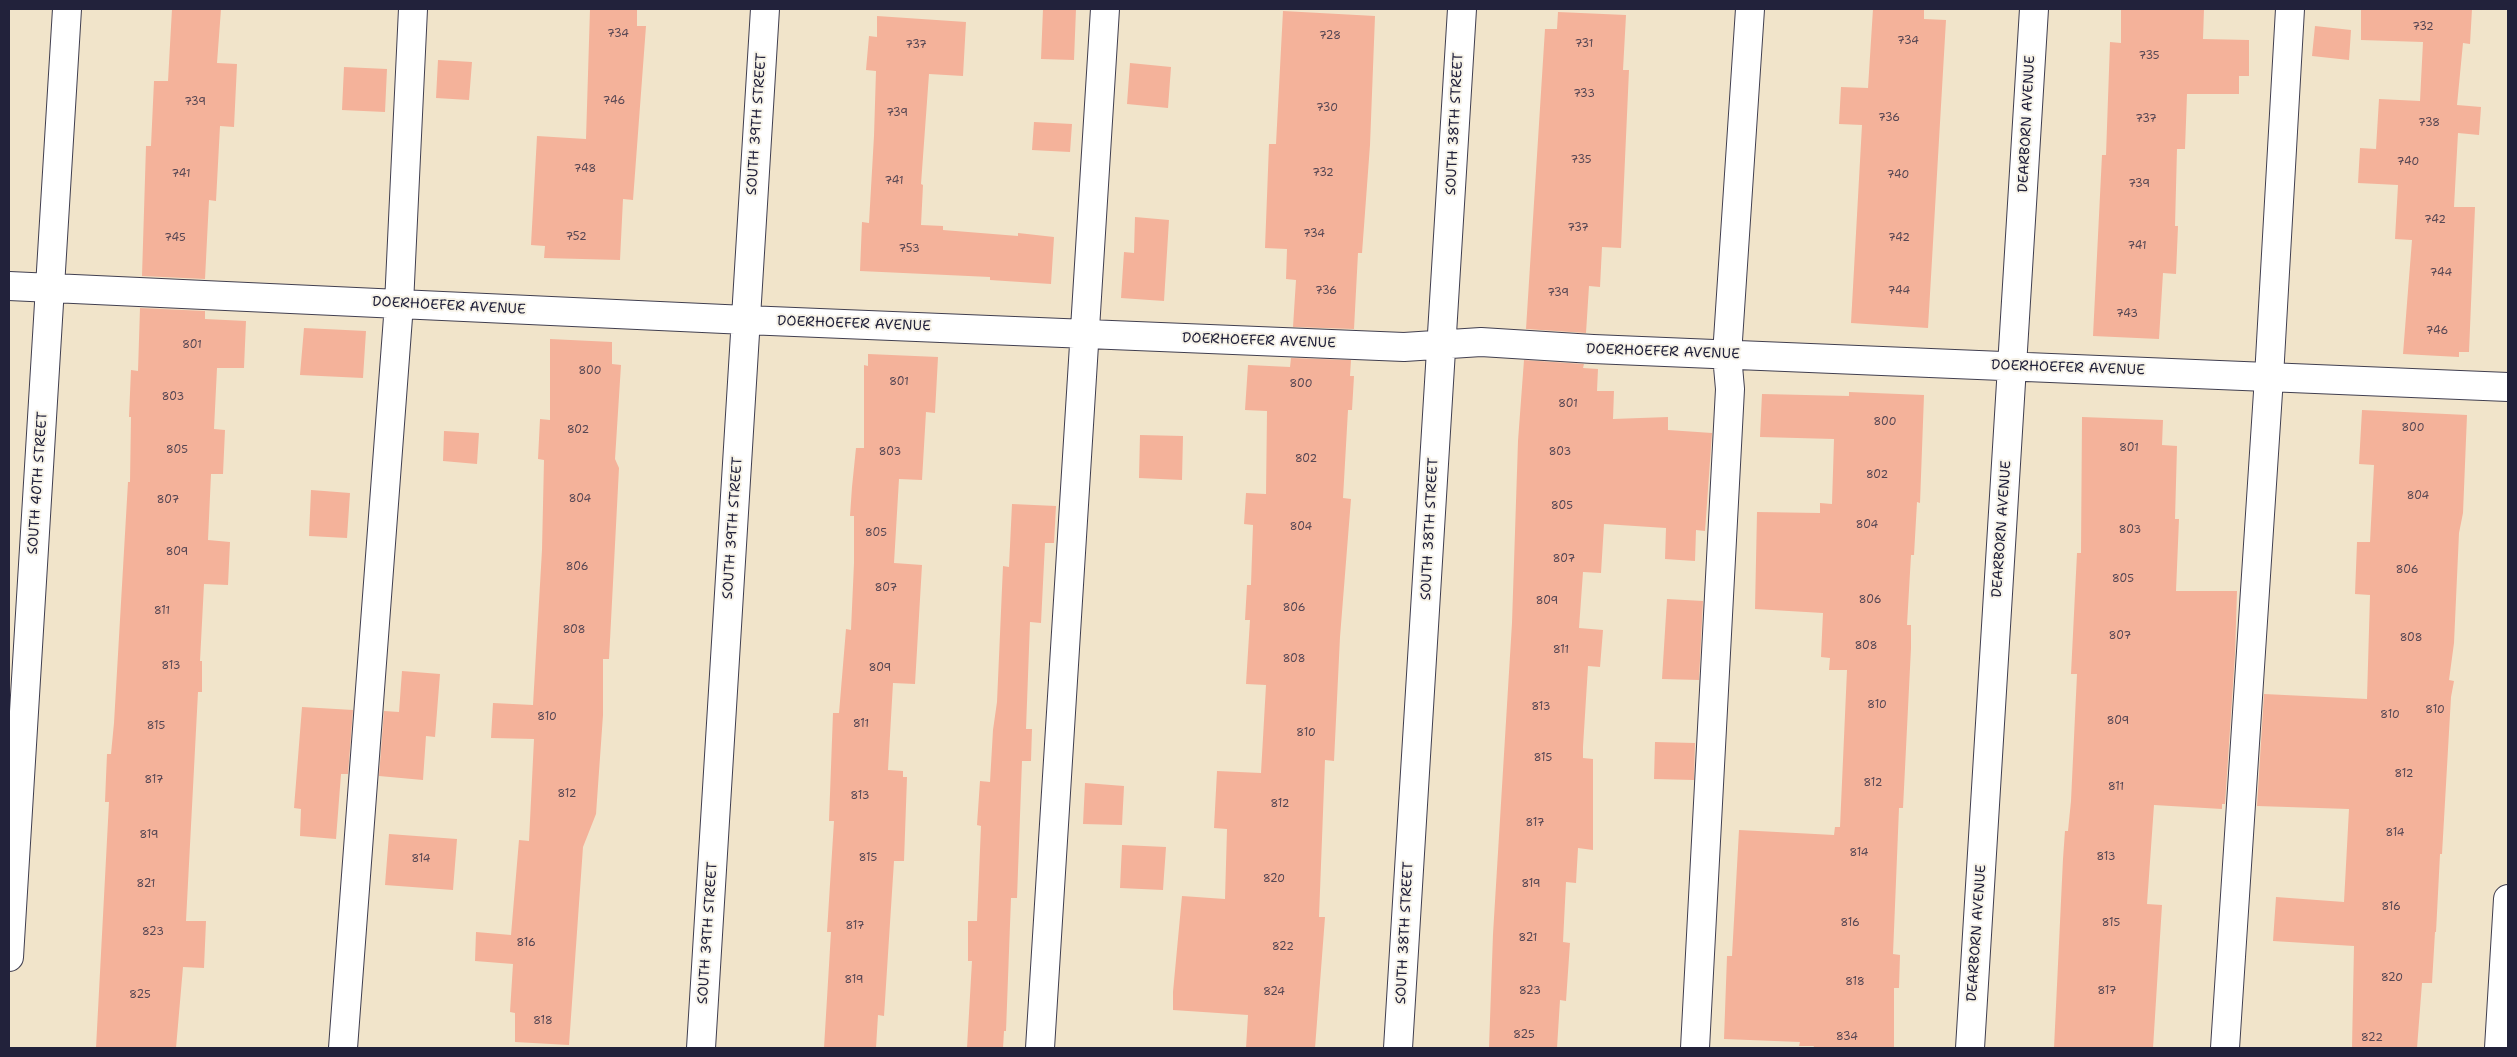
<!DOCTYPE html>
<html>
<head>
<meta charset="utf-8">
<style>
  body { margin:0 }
  #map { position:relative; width:2517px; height:1057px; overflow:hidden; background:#f1e4ca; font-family:"Shantell Sans",sans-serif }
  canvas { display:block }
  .frame { position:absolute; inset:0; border:10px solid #22223b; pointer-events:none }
</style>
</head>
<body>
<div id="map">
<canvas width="2517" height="1057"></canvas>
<div class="frame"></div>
</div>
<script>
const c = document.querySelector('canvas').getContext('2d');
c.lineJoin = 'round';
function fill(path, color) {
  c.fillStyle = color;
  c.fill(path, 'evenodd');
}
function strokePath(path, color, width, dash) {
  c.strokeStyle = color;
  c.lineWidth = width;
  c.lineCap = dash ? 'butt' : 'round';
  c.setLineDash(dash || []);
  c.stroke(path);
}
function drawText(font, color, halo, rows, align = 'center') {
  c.font = font + ' "Shantell Sans",sans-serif';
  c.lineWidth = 4;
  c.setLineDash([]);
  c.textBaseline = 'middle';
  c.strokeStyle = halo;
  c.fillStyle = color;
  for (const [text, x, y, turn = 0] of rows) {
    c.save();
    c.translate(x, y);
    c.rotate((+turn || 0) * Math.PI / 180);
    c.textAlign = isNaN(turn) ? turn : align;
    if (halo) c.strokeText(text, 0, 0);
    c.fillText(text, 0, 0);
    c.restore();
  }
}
const building = new Path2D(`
  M 172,9 L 221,9 L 217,63 L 237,64 L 234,127 L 220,126 L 216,201 L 209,200 L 205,279 L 142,276 L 146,146 L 151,146 L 154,81 L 168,81 Z
  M 590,9 L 637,9 L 637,26 L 646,26 L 633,200 L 623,199 L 620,260 L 544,258 L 545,246 L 531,245 L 537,136 L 586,139 Z
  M 1043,9 L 1076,9 L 1074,60 L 1041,59 Z
  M 1873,9 L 1924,9 L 1924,19 L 1946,20 L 1928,328 L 1851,323 L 1862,125 L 1839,124 L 1841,87 L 1868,88 Z
  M 2121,9 L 2204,9 L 2203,39 L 2249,40 L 2249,76 L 2239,76 L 2239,94 L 2187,94 L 2185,149 L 2177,149 L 2175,226 L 2178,226 L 2176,274 L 2163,273 L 2159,339 L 2093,336 L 2102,155 L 2106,155 L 2110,42 L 2121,43 Z
  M 2361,9 L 2472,9 L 2470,44 L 2463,43 L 2457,105 L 2481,107 L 2479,135 L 2458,133 L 2454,207 L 2475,207 L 2469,352 L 2459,352 L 2459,357 L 2403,354 L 2412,240 L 2395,239 L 2398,185 L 2358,183 L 2360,148 L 2376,149 L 2379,99 L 2420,101 L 2423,42 L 2361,40 Z
  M 1283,11 L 1375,16 L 1370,145 L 1362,253 L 1358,253 L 1354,329 L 1293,327 L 1296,280 L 1286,279 L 1287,249 L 1265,248 L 1269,144 L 1276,144 Z
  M 1558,12 L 1626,15 L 1623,70 L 1629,70 L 1621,248 L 1602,247 L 1600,287 L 1589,286 L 1586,333 L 1526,329 L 1545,29 L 1557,29 Z
  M 877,16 L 966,22 L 963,76 L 929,74 L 921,184 L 923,185 L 921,225 L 943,226 L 943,230 L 1018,236 L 1018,233 L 1054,237 L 1051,284 L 990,280 L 990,277 L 860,271 L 862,222 L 869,223 L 874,136 L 876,71 L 866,70 L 869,36 L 877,37 Z
  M 2315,26 L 2351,30 L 2349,60 L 2312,56 Z
  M 438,60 L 472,62 L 469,100 L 436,98 Z
  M 1130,63 L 1171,67 L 1168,108 L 1127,104 Z
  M 344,67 L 387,69 L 385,112 L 342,110 Z
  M 1034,122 L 1072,124 L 1070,152 L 1032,150 Z
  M 1135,217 L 1169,220 L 1164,301 L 1121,298 L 1124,252 L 1134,253 Z
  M 140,308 L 205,311 L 205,319 L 246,321 L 244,368 L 217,368 L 214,429 L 225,430 L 223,474 L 211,474 L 208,540 L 230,542 L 228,585 L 204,584 L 200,661 L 202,661 L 202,692 L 198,692 L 186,921 L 206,921 L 204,968 L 183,967 L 176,1048 L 96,1048 L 109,802 L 105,802 L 106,777 L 107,754 L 111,754 L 114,723 L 128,482 L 130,482 L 131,417 L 129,417 L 131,370 L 138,371 Z
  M 304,328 L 366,331 L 363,378 L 300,375 Z
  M 550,339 L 612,342 L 612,364 L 621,365 L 615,459 L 619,468 L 609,659 L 603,659 L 603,715 L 596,814 L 583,847 L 569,1045 L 515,1042 L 515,1013 L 510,1012 L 513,964 L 475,961 L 476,932 L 511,935 L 519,840 L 529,841 L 534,739 L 491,738 L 493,703 L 533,705 L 542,550 L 544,460 L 538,459 L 540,419 L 550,420 Z
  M 868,354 L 938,357 L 935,413 L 926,412 L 922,480 L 899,479 L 894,563 L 922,565 L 915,684 L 893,683 L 888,770 L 903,771 L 903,777 L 907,777 L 904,861 L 894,861 L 884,1016 L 878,1015 L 876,1048 L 824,1048 L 831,932 L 827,932 L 834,821 L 829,821 L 833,713 L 839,713 L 846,629 L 851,630 L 854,563 L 854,516 L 850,516 L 852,487 L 856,448 L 864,448 L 864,365 L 868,366 Z
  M 1291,358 L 1351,360 L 1350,376 L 1354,376 L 1352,410 L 1348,410 L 1343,498 L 1351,499 L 1340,637 L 1334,761 L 1325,760 L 1319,917 L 1325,917 L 1315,1048 L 1246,1048 L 1248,1015 L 1173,1010 L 1173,992 L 1182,896 L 1225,899 L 1227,829 L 1214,828 L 1217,771 L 1261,773 L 1266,685 L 1246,684 L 1250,620 L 1245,620 L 1247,585 L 1251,585 L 1253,525 L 1244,524 L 1246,493 L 1266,494 L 1267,411 L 1245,410 L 1248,365 L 1290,367 Z
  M 1524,360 L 1584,364 L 1583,368 L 1598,369 L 1597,391 L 1614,391 L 1613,419 L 1668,417 L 1668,430 L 1712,433 L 1705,531 L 1696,530 L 1695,561 L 1665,559 L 1666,528 L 1604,524 L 1601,573 L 1583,572 L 1579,628 L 1603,630 L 1600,667 L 1588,666 L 1583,747 L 1583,758 L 1593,759 L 1593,850 L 1578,848 L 1576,883 L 1566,882 L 1563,942 L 1570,943 L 1566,1001 L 1560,1000 L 1557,1048 L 1489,1048 L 1493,934 L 1512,623 L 1518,441 Z
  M 1849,392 L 1924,395 L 1920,503 L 1917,502 L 1914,555 L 1911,555 L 1907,625 L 1911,625 L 1911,648 L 1903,808 L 1899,808 L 1893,954 L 1900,955 L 1899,988 L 1894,988 L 1894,1048 L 1813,1048 L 1814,1046 L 1799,1046 L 1800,1042 L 1724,1039 L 1727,956 L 1732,956 L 1739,830 L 1834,835 L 1835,827 L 1840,827 L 1847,670 L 1829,670 L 1830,658 L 1821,657 L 1823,613 L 1755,609 L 1757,512 L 1820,513 L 1820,503 L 1832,504 L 1834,439 L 1760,437 L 1762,394 L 1849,396 Z
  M 2362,410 L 2467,415 L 2463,513 L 2459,533 L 2454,643 L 2449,680 L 2454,681 L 2451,697 L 2442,854 L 2440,854 L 2436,932 L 2435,932 L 2432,983 L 2422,983 L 2417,1048 L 2352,1048 L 2354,946 L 2273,941 L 2276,897 L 2344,902 L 2349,809 L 2257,806 L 2264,694 L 2367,699 L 2370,595 L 2355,594 L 2357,542 L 2370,542 L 2374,465 L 2359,464 Z
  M 2082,417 L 2163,420 L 2162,445 L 2177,446 L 2175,519 L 2179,519 L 2176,591 L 2237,591 L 2235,655 L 2225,804 L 2222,804 L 2222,809 L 2154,805 L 2147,904 L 2162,905 L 2153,1048 L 2054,1048 L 2063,859 L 2065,831 L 2068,831 L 2071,801 L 2077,674 L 2071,674 L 2077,553 L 2081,553 Z
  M 444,431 L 479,433 L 477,464 L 443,461 Z
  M 1140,435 L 1183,436 L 1182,480 L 1139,478 Z
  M 311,490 L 350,493 L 347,538 L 309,536 Z
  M 1012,504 L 1056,506 L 1054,543 L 1045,543 L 1041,623 L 1030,622 L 1026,729 L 1032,729 L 1031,761 L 1022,761 L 1017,898 L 1011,898 L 1006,1031 L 1004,1031 L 1003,1048 L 967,1048 L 972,961 L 968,961 L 968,921 L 977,921 L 981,826 L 977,825 L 980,781 L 990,782 L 993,730 L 997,702 L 1003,566 L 1009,567 Z
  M 1667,599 L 1703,601 L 1699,680 L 1662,679 Z
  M 402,671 L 440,674 L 435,737 L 426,736 L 423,780 L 379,776 L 384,711 L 399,712 Z
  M 302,707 L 353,710 L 348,774 L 341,774 L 336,839 L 300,836 L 301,809 L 294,808 Z
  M 1655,742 L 1695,743 L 1694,780 L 1654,779 Z
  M 1085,783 L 1124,786 L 1122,825 L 1083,824 Z
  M 389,834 L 457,839 L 453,890 L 385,885 Z
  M 1122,845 L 1166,847 L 1163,890 L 1120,888 Z`);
const minor = new Path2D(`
  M 9,286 L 746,320 L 1404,347 L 1481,342 L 1593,349 L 2508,387
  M 9,957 L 67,9
  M 343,1048 L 399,304 L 413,9
  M 701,1048 L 765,9
  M 1040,1048 L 1105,9
  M 1398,1048 L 1462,9
  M 1695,1048 L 1730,389 L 1727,355 L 1750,9
  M 1970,1048 L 2034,9
  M 2225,1048 L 2269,377 L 2290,9
  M 2499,1048 L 2508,899`);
const numberNames = [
  ["732",2423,27],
  ["734",618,34],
  ["728",1330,36],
  ["734",1908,41],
  ["731",1584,44],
  ["737",916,45],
  ["735",2149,56],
  ["733",1584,94],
  ["746",614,101],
  ["739",195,102],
  ["730",1327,108],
  ["739",897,113],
  ["736",1889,118],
  ["737",2146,119],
  ["738",2429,123],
  ["735",1581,160],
  ["740",2408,162],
  ["748",585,169],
  ["732",1323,173],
  ["741",181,174],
  ["740",1898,175],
  ["741",894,181],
  ["739",2139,184],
  ["742",2435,220],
  ["737",1578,228],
  ["734",1314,234],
  ["752",576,237],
  ["745",175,238],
  ["742",1899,238],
  ["741",2137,246],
  ["753",909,249],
  ["744",2441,273],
  ["736",1326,291],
  ["744",1899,291],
  ["739",1558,293],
  ["743",2127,314],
  ["746",2437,331],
  ["801",192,345],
  ["800",590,371],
  ["801",899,382],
  ["800",1301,384],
  ["803",173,397],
  ["801",1568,404],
  ["800",1885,422],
  ["800",2413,428],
  ["802",578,430],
  ["801",2129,448],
  ["805",177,450],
  ["803",890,452],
  ["803",1560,452],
  ["802",1306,459],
  ["802",1877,475],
  ["804",2418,496],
  ["804",580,499],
  ["807",168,500],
  ["805",1562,506],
  ["804",1867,525],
  ["804",1301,527],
  ["803",2130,530],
  ["805",876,533],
  ["809",177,552],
  ["807",1564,559],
  ["806",577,567],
  ["806",2407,570],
  ["805",2123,579],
  ["807",886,588],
  ["806",1870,600],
  ["809",1547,601],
  ["806",1294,608],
  ["811",162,611],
  ["808",574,630],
  ["807",2120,636],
  ["808",2411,638],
  ["808",1866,646],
  ["811",1561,650],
  ["808",1294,659],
  ["813",171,666],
  ["809",880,668],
  ["810",1877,705],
  ["813",1541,707],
  ["810",2435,710],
  ["810",2390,715],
  ["810",547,717],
  ["809",2118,721],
  ["811",861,724],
  ["815",156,726],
  ["810",1306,733],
  ["815",1543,758],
  ["812",2404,774],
  ["817",154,780],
  ["812",1873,783],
  ["811",2116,787],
  ["812",567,794],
  ["813",860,796],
  ["812",1280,804],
  ["817",1535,823],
  ["814",2395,833],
  ["819",149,835],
  ["814",1859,853],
  ["813",2106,857],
  ["815",868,858],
  ["814",421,859],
  ["820",1274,879],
  ["821",146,884],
  ["819",1531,884],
  ["816",2391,907],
  ["816",1850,923],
  ["815",2111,923],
  ["817",855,926],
  ["823",153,932],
  ["821",1528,938],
  ["816",526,943],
  ["822",1283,947],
  ["820",2392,978],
  ["819",854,980],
  ["818",1855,982],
  ["823",1530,991],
  ["817",2107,991],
  ["824",1274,992],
  ["825",140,995],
  ["818",543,1021],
  ["825",1524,1035],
  ["834",1847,1037],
  ["822",2372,1038]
];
const streetNames = [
  ["SOUTH 39TH STREET",757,124,-86],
  ["SOUTH 38TH STREET",1455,124,-87],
  ["DEARBORN AVENUE",2027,124,-87],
  ["DOERHOEFER AVENUE",449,306,3],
  ["DOERHOEFER AVENUE",854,324,2],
  ["DOERHOEFER AVENUE",1259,341,2],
  ["DOERHOEFER AVENUE",1663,352,2],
  ["DOERHOEFER AVENUE",2068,368,2],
  ["SOUTH 40TH STREET",38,483,-86],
  ["SOUTH 39TH STREET",733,528,-86],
  ["SOUTH 38TH STREET",1430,529,-87],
  ["DEARBORN AVENUE",2002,529,-86],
  ["SOUTH 39TH STREET",708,933,-86],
  ["SOUTH 38TH STREET",1405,933,-87],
  ["DEARBORN AVENUE",1977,933,-86]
];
fill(building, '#f4b29a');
strokePath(minor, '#413f50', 30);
strokePath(minor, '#fff', 28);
drawText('11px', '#564653', null, numberNames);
drawText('14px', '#22223b', '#f7f3e8', streetNames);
</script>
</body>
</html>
